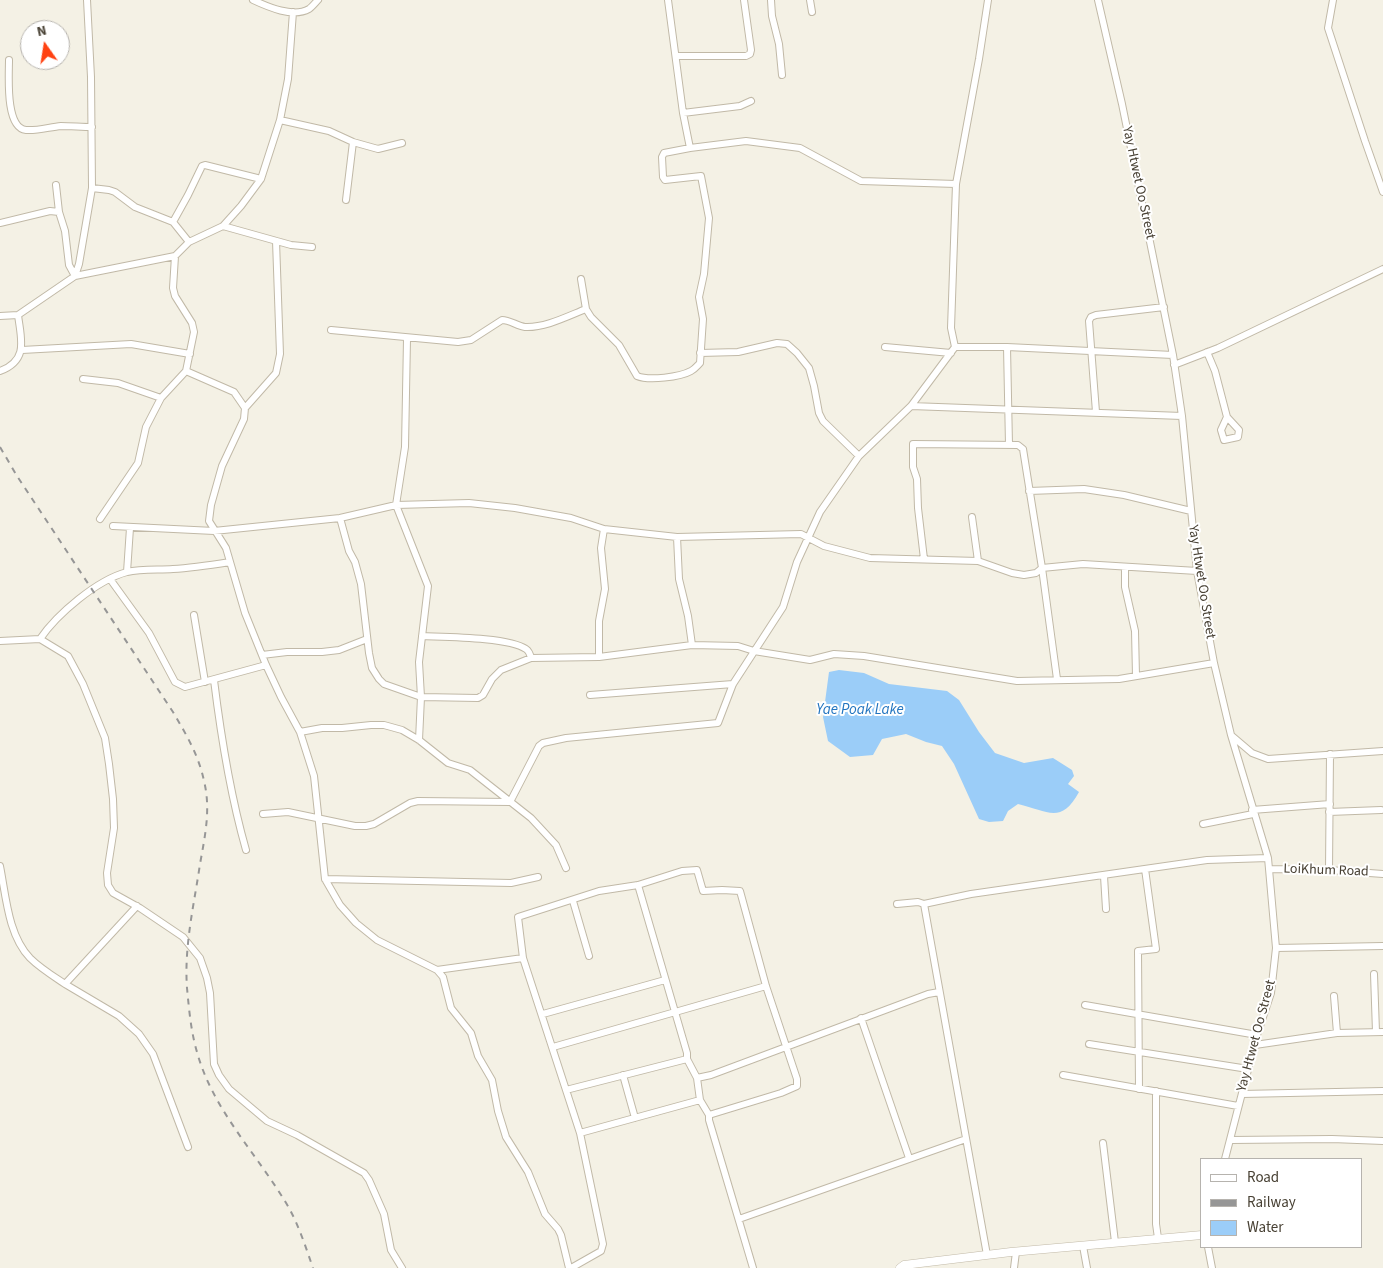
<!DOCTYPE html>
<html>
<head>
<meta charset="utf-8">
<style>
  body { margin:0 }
  #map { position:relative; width:1383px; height:1268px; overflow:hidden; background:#f4f1e5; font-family:"Source Sans 3",sans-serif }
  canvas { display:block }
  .legend { position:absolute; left:1200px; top:1158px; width:162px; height:90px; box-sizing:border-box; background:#fff; border:1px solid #b6b3ae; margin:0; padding:6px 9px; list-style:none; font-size:15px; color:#484134 }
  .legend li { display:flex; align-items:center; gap:10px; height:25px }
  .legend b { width:25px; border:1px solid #b6b3ae }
  .north { position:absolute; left:20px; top:20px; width:50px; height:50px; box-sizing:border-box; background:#fff; border:1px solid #b6b3ae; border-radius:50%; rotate:347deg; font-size:14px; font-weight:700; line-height:20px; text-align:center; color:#484134 }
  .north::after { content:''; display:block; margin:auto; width:18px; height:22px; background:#ff4212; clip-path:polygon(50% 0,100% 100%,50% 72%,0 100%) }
</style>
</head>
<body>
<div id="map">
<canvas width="1383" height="1268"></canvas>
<ul class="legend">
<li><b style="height:6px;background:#fff"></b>Road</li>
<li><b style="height:6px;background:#969696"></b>Railway</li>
<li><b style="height:14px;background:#9bcdf8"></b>Water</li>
</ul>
<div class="north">N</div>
</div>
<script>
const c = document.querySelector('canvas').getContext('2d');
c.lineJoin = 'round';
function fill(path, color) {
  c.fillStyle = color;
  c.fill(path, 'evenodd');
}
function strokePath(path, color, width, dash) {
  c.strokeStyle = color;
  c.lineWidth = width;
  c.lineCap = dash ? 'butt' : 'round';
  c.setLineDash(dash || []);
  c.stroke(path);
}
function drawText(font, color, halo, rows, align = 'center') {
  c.font = font + ' "Source Sans 3",sans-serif';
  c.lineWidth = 4;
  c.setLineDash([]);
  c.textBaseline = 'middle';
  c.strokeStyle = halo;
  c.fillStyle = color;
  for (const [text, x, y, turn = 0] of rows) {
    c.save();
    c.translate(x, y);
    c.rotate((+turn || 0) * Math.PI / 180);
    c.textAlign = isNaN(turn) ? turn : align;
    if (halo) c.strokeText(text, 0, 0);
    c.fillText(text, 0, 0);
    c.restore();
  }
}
const water = new Path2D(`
  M 839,670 L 864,673 L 889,684 L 947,691 L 959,700 L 979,732 L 995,753 L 1024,763 L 1053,758 L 1072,770 L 1074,776 L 1068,784 L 1079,792 C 1061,825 1048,811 1018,804 L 1008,811 L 1003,821 L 989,822 L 979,819 L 954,764 L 942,746 L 926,742 L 906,734 L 882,739 L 873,755 L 850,757 L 828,741 L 823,717 L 829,672 Z`);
const minor = new Path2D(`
  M 253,0 C 268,7 293,18 309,9 C 312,7 316,2 318,0
  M 668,0 L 683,113 L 690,148
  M 771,0 L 772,16 L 779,44 L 782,75
  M 810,0 L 812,12
  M 1098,0 L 1122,104 L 1173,355 L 1182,416 L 1197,571 L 1214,663 L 1231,735 L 1268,858 L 1269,869 L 1276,948 L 1271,993 L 1257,1035 L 1225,1159
  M 1333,0 L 1328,28 L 1365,141 L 1383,192
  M 676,56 L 746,56 L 750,54 L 751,50 L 744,0
  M 9,60 C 9,75 5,128 26,130 C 37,131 50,127 61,126 C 71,126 82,127 92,127
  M 683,113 L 740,106 L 751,101
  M 280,120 L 329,131 L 353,142 L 378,149 L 402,143
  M 56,185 L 59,212 L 65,231 L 69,265 L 75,276
  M 92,188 L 109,190 L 115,192 L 135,207 L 173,222 L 189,242
  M 346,200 L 353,142
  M 173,222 L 188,195 L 202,166 L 205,165 L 261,179
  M 0,223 L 50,211 L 59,212
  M 223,226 L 291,245 L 312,247
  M 75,276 L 79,264 L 92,188 L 91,77 L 87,0
  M 581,279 L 586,309 L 591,317 L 619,345 L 637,376 C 649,381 680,377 691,371 C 695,369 697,366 700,363 L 703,319 L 699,297 L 704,274 L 709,218 L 701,176 L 665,180 L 663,177 L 662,157 L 664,153 L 690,148 L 746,141 L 800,148 L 861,181 L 956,184
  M 0,316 L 18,315 L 75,276 L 175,256 L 189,242 L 223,226 L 241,206 L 261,179 L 280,120 L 288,79 L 293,12
  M 331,330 L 458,342 L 471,340 L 502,320 C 510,320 517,326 525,327 C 545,328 568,316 586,309
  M 407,339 L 405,447 L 396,505 L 428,586 L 419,662 L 421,697 L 419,740
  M 885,347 L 951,353
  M 955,347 L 1007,347 L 1173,355
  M 1007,347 L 1009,445
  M 22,350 L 131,344 L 190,354
  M 1207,352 L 1215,371 L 1227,417 L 1221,430 L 1224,440 L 1238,437 L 1239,430 L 1227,417
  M 700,353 L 738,352 L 777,343 L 787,344 L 797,353 L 809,368 L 814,386 L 819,413 L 823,421 L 859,456
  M 1174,365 L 1218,348 L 1383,269
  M 0,371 C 29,360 21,339 18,315
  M 186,371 L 234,392 L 245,408 L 244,419 L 222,466 L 211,505 L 209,521 L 226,548 L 245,613 L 266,665 L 281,697 L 300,732 L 314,776 L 325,879 L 340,905 L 356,923 L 377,940 L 437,970 L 443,977 L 451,1008 L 471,1033 L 478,1056 L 492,1080 L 498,1111 L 506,1137 L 528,1172 L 545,1214 L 558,1229 L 561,1235 L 569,1268
  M 83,379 L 118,383 L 161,398
  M 911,406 L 1182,416
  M 245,408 L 276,373 L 280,354 L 276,241
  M 1096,412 L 1089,321 L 1091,317 L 1096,315 L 1164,307
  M 1029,491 L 1084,489 L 1124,495 L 1191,511
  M 972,517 L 978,561
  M 340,518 L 349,551 L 355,562 L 361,584 L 369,653 L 372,668 L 379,679 L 384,684 L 421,697 L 478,698 L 483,695 L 492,679 L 501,670 L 531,658 L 599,657 L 692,645 L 738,646 L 754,651 L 810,660 L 834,654 L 864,656 L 1017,681 L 1119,679 L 1214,663
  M 100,519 L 138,463 L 146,427 L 161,398 L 186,371 L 194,332 L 192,323 L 175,296 L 173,288 L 175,256
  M 113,526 L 214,531 L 340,518 L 396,505 L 469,503 L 515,508 L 571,518 L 604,529 L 677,537 L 801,534 L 824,546 L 870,558 L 978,561 L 1012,573 L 1024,575 L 1036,573 L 1042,568 L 1083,564 L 1197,571
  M 677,537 L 679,579 L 688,616 L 692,645
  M 924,559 L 918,508 L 917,479 L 913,467 L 913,444 L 1018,445 L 1023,449 L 1042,568 L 1057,679
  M 1125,567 L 1125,587 L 1135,631 L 1136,676
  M 127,572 L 130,528
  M 110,579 L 149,633 L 175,682 L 185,687 L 266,665
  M 194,615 L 205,682
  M 422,636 C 444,637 509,637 526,649 C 529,651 530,654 531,658
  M 40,639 C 57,614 97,580 127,572 C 141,569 158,570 173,569 C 192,568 211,565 230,562
  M 0,641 L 40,639 L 68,656 L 83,684 L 105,738 L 109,764 L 113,799 L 114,828 L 107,873 L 108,885 L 113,893 L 140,908 L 183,937 L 200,958 L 207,978 L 210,993 L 214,1064 L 219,1075 L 229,1089 L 267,1121 L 297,1135 L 364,1173 L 369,1180 L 384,1214 L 391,1250 L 402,1268
  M 262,655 L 287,652 L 322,652 L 339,650 L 367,639
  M 599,657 L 599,621 L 605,589 L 601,548 L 604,529
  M 214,680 C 221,737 230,794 246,850
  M 590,695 L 733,684
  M 300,732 L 322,728 L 342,728 L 371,725 L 384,725 L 402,730 L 419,740 L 448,763 L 470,770 L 531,818 L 556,845 L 566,868
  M 1232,736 L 1252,753 L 1268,759 L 1383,751
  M 1252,810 L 1330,804
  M 1329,812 L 1381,810
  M 263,814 L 288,812 L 355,826 L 366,826 L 374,824 L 410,803 L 418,801 L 510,802 L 539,746 L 543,743 L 566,738 L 718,723 L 733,684 L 783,607 L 797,562 L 820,512 L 859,456 L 911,406 L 955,347 L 951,328 L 956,184 L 979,59 L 988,0
  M 1203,824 L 1253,814
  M 0,866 C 6,896 8,935 30,958 C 40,968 53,976 65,984 L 137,906
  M 1269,869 L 1329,870 L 1383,874
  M 1329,870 L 1330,754
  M 1104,876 L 1106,909
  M 325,879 L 511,883 L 538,877
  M 638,885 L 687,1053 L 687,1059 L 697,1078 L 700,1100 L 709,1115 L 709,1120 L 753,1268
  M 573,901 L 589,956
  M 897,904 L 918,902 L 924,904 L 971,894 L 1207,860 L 1268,858
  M 924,904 L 987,1255
  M 1276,948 L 1383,946
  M 437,970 L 523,958
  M 1374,974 L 1376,1032
  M 65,984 L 119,1016 L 139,1034 L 153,1054 L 188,1147
  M 1334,996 L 1337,1033
  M 1085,1005 L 1257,1035
  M 543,1014 L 665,980
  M 861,1018 L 909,1158
  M 1089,1044 L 1248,1069
  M 1255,1045 L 1337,1033 L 1383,1032
  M 553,1047 L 766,986
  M 623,1075 L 635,1118
  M 1063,1075 L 1238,1106
  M 697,1078 L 711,1075 L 928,994 L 939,992
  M 1139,1089 L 1138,951 L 1156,949 L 1145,869
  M 566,1090 L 687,1059
  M 1156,1091 L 1156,1224 L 1158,1238
  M 1242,1094 L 1383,1091
  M 580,1133 L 700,1100
  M 1231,1140 L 1332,1139 L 1383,1141
  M 1103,1143 L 1115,1242
  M 739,1219 L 966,1139
  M 1083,1246 L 1087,1268
  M 1208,1247 L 1212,1268
  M 571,1268 L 601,1251 L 603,1244 L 580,1133 L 523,958 L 518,917 L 599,891 L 638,885 L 682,871 L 697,870 L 703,891 L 722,890 L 740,891 L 766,986 L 797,1079 L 797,1086 L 781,1093 L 709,1115
  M 1014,1268 L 1016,1252`);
const tertiary = new Path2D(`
  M 900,1268 L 904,1265 L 1011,1252 L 1202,1235`);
const rail = new Path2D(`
  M 0,447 L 17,476 L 173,712 C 186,734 199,756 204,781 C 211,809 205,836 200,864 C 194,905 184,946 187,988 C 189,1009 191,1032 197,1052 C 213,1111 259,1156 289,1208 C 299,1226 306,1248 313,1268`);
const streetNames = [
  ["Yay Htwet Oo Street",1138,183,78],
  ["Yay Htwet Oo Street",1201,582,81],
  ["LoiKhum Road",1326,871,2],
  ["Yay Htwet Oo Street",1257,1036,-75]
];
const waterNames = [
  ["Yae Poak Lake",860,711]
];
fill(water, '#9bcdf8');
strokePath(minor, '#c1b9a7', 8);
strokePath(tertiary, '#c1b9a7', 9);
strokePath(minor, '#fff', 6);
strokePath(tertiary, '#fff', 8);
strokePath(rail, '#969696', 2, [6, 6]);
drawText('14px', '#484134', '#fff', streetNames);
drawText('italic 15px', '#2274bf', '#fff', waterNames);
</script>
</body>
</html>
